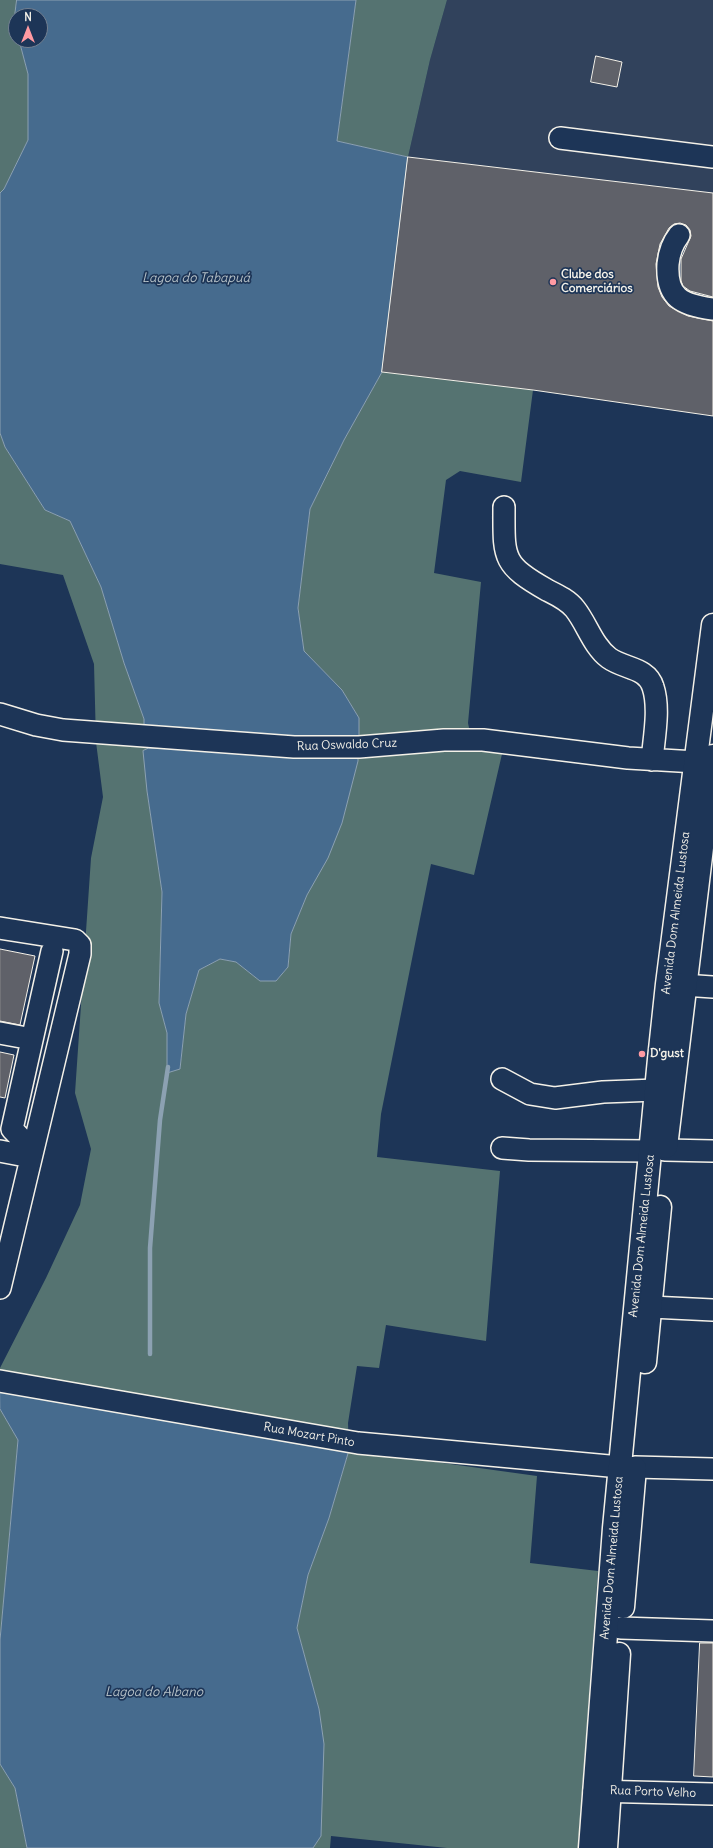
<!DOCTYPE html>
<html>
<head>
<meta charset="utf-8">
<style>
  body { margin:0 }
  #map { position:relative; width:713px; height:1848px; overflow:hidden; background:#1d3557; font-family:Delius,sans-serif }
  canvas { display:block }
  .north { position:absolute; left:8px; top:8px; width:40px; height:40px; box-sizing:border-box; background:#1d3557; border:1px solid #738091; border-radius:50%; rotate:0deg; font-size:11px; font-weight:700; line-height:16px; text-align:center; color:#f4f1e8 }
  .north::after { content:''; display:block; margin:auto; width:14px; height:18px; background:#ff9aa2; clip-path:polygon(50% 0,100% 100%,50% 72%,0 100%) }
</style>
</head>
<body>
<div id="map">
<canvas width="713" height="1848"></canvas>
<div class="north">N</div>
</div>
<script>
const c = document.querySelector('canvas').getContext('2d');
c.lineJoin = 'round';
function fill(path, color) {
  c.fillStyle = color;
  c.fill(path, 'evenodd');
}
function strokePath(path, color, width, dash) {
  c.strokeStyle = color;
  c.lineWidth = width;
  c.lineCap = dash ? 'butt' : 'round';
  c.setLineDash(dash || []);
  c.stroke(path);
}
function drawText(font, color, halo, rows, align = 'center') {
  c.font = font + ' Delius,sans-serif';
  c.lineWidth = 3.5;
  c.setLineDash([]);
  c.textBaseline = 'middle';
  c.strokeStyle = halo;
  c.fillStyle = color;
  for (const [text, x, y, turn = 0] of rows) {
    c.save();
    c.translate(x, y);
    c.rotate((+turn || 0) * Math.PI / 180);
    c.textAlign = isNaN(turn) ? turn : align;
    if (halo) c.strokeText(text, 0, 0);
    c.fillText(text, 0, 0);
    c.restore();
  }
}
const built = new Path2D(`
  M 447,0 L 713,0 L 713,193 L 408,157 L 430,60 Z`);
const green = new Path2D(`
  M 0,0 L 17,0 L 14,22 L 16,40 L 19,40 L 28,74 L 28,140 L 4,189 L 0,193 Z
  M 356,0 L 447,0 L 430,60 L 408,157 L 337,141 Z
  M 382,372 L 533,390 L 521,482 L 460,471 L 446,480 L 434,573 L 481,582 L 468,723 L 473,747 L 502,754 L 474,875 L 431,864 L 381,1114 L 377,1157 L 500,1171 L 486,1341 L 386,1325 L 379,1368 L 357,1366 L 348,1423 L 349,1450 L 537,1476 L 530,1563 L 598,1571 L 578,1848 L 447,1848 L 331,1836 L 330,1848 L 313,1848 L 321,1836 L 319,1709 L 297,1628 L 308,1575 L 329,1518 L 349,1450 L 0,1392 L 0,1368 L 46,1278 L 80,1205 L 91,1149 L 75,1093 L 91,858 L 103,797 L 96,742 L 94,664 L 63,575 L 0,564 L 0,433 L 5,447 L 45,510 L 70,521 L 101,587 L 124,663 L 144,719 L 359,718 L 342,690 L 304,651 L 298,608 L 310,509 L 344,440 ZM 358,758 L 342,823 L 307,895 L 291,934 L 288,967 L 276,981 L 260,981 L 236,962 L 220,959 L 199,970 L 186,1014 L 180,1069 L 167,1072 L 167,1033 L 159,1003 L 162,892 L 147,791 Z
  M 0,1409 L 18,1440 L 0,1640 Z
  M 0,1764 L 15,1788 L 27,1848 L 0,1848 Z`);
const water = new Path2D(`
  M 17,0 L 356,0 L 337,141 L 408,157 L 382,372 L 344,440 L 310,509 L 298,608 L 304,651 L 342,690 L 359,718 L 359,743 L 144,730 L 144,719 L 124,663 L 101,587 L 70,521 L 45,510 L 5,447 L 0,433 L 0,193 L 4,189 L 28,140 L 28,74 L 19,40 L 40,40 L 40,16 L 16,16 L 16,28 L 14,22 Z
  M 149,748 L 348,757 L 358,758 L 358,761 L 342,823 L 328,858 L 307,895 L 291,934 L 288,967 L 276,981 L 260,981 L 236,962 L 220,959 L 199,970 L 186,1014 L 180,1069 L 167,1073 L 167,1033 L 159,1003 L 162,892 L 147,791 L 143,751 Z
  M 0,1392 L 349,1450 L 329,1518 L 308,1575 L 297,1628 L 319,1709 L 324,1744 L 321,1836 L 313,1848 L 27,1848 L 15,1788 L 0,1764 L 0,1640 L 18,1440 L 0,1409 Z`);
const stream = new Path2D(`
  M 150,1354 L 150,1248 L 160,1120 L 168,1067`);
const building = new Path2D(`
  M 596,56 L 622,62 L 617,87 L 591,82 Z
  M 408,157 L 713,193 L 713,297 L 690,291 L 683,286 L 681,281 L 681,259 L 691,236 L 690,230 L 686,225 L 680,223 L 674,224 L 669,228 L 660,244 L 656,264 L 658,287 L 662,297 L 669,306 L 688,316 L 713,321 L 713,416 L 533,390 L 382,372 Z
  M 0,949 L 35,956 L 20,1025 L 0,1021 Z
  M 0,1052 L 14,1055 L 5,1098 L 0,1097 Z
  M 700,1643 L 713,1643 L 713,1777 L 694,1776 Z`);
const minor = new Path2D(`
  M 560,138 L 713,157
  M 679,235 C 672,244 669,253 668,264 C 666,298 682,305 713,309
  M 504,507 C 504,557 501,564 547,590 C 557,595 568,600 575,609 C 587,624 593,646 609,658 C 624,669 647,667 653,687 C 660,708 654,738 652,760
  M 0,714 L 36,725 L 63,730 L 294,747 L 359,747 L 444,740 L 483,740 L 628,758 L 696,762
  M 0,928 L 75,940 L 80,945 L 80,954 L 0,1288
  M 668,984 L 713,987
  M 0,1033 L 32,1039
  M 502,1079 L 530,1094 L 555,1098 L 603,1092 L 656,1090
  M 502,1148 L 529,1150 L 651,1151
  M 32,1150 L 12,1129 L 52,951
  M 665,1150 L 713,1151
  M 0,1151 L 31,1157
  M 651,1307 L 713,1310
  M 0,1381 L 358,1443 L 620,1467
  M 635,1467 L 713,1469
  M 621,1628 L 713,1631
  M 594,1791 L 713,1794`);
const major = new Path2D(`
  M 666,1147 L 713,756
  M 645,1362 L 660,1207
  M 623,1607 L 635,1468
  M 590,1848 L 614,1528 L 659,1059 L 667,984 L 713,625
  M 606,1848 L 619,1654`);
const markers = [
  [553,282,4,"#ff9aa2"],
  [642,1054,4,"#ff9aa2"]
];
const poiNames = [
  ["Clube dos",561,275],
  ["Comerciários",561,289],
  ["D'gust",650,1054]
];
const streetNames = [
  ["Rua Oswaldo Cruz",347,745,-2],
  ["Avenida Dom Almeida Lustosa",676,913,-83],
  ["Avenida Dom Almeida Lustosa",642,1236,-84],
  ["Rua Mozart Pinto",309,1435,10],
  ["Avenida Dom Almeida Lustosa",612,1558,-85],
  ["Rua Porto Velho",653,1792,2]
];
const waterNames = [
  ["Lagoa do Tabapuá",196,278],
  ["Lagoa do Albano",154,1692]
];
fill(built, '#31425c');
fill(green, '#557371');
fill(water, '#466b8e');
strokePath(water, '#8ca1b2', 1);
strokePath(stream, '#8ca1b2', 4.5);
fill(building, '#5f6169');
strokePath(building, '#f4f1e8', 1);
strokePath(minor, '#f4f1e8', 24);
strokePath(major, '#f4f1e8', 25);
strokePath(minor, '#1d3557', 21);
strokePath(major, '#1d3557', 22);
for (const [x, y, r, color] of markers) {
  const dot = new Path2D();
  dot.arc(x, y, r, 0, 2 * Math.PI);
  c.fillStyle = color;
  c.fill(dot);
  strokePath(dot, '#1d3557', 1.5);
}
drawText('bold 12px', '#f4f1e8', '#1d3557', poiNames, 'left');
drawText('12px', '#f4f1e8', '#1d3557', streetNames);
drawText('italic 13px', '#b7c2c8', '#1d3557', waterNames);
</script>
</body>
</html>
